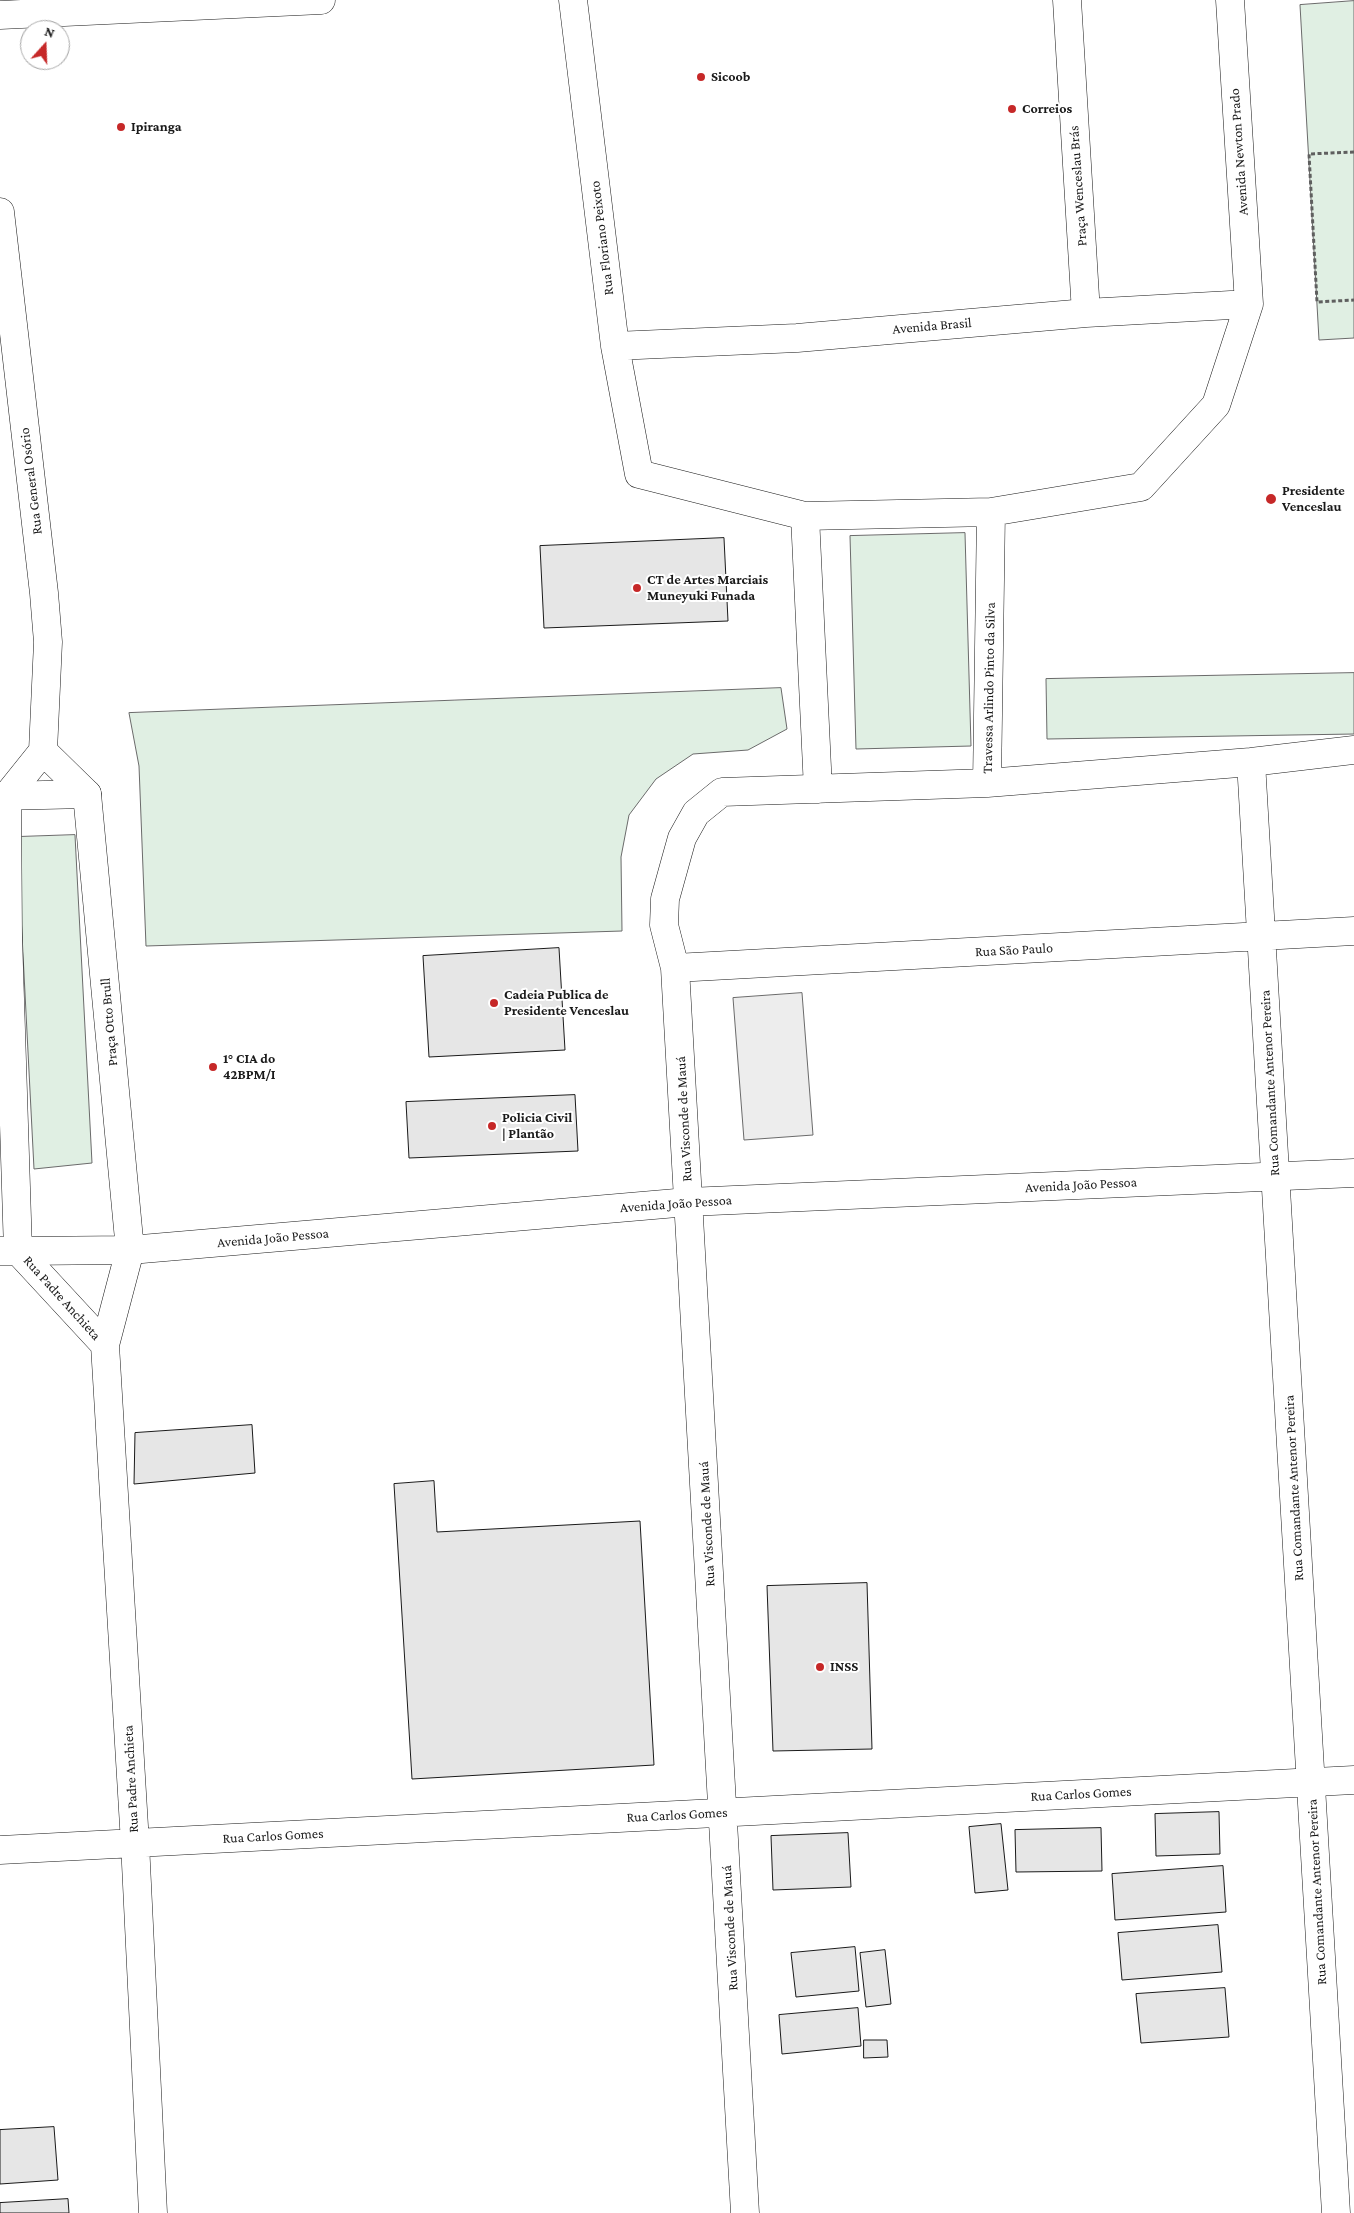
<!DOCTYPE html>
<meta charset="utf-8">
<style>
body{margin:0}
#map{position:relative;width:1354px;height:2213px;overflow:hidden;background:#fff;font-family:"Crimson Pro",serif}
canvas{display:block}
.north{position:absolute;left:20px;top:20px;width:50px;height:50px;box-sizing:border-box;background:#fff;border:1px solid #a3a3a3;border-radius:50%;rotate:20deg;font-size:14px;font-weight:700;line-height:20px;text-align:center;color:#1a1a1a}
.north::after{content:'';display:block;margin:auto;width:18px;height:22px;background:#c62828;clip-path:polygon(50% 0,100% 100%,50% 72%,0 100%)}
</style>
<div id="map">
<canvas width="1354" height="2213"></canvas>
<div class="north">N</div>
</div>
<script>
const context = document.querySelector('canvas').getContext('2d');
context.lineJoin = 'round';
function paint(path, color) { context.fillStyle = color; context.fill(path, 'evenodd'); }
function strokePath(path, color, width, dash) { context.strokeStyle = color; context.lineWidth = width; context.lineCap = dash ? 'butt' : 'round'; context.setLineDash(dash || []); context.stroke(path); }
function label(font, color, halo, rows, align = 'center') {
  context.font = font + ' "Crimson Pro",serif'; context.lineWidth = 4; context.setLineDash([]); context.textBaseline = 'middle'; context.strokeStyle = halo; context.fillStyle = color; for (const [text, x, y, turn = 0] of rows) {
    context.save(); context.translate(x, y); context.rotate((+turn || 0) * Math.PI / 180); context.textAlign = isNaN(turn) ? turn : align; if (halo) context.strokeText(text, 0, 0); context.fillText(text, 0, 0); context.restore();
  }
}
const green = new Path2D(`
 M1354,1V338L1319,340L1300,5Z
 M965,533L971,746L856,749L850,536Z
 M1354,673V734L1047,739L1046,679Z
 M781,688L787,729L748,750L693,754L656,779L629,815L621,857L622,931L146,946L139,766L129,713Z
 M75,835L92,1163L34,1169L17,837Z`);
paint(green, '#e0efe3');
strokePath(green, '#6a6a6a', 1);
const parking = new Path2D(`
 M802,993L813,1135L744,1140L733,998Z`);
paint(parking, '#ededed');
strokePath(parking, '#6a6a6a', 1);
const building = new Path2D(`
 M724,538L728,621L544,628L540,546Z
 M559,948L565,1050L429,1057L423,956Z
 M575,1095L578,1151L409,1158L406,1102Z
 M252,1425L255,1473L134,1484L135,1433Z
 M434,1481L437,1532L640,1521L654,1765L412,1779L394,1484Z
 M867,1583L872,1749L773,1751L767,1586Z
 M1219,1812L1220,1854L1156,1856L1155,1814Z
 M1001,1824L1008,1890L975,1893L969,1827Z
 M1101,1828L1102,1871L1016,1872L1015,1830Z
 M848,1833L851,1887L773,1890L771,1836Z
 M1223,1866L1226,1912L1115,1920L1112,1874Z
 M1218,1925L1222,1972L1122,1980L1118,1933Z
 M855,1947L859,1991L796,1997L791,1953Z
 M885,1950L891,2004L866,2007L860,1953Z
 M1225,1988L1229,2037L1141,2043L1136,1994Z
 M858,2008L861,2046L782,2054L779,2015Z
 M864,2040H887L888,2057L864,2058Z
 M54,2127L58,2180L0,2184V2130Z
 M68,2199L69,2213H0V2203Z`);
paint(building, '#e6e6e6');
strokePath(building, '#1a1a1a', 1);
const minor = new Path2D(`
 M573,0L615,346L639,474L805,516L991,512L1141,487L1216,405L1249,304L1230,0
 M1067,0L1086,313
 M615,346L797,338L1086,313L1249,304
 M805,516L818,789
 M1251,762L1336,2213
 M987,783L991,512
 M0,796L87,794
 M675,968L1354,931
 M130,1250L105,1345L135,1843L153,2213
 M0,1251H18L105,1345
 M0,1850L1354,1780
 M745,2213L675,968L664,925L665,899L675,863L682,838L696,813L722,792L987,783L1251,762L1354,750`);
const major = new Path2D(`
 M0,15L321,0
 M0,212L44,593L48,642L43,751L7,796L8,936L18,1251L130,1250L688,1202L1354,1173
 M43,751L87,794L130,1250`);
strokePath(minor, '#1a1a1a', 29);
strokePath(major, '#1a1a1a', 29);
strokePath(new Path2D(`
 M1354,152L1309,154L1317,302L1354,300`), '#5f5f5f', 3, [4, 2.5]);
strokePath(minor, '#fff', 28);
strokePath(major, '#fff', 28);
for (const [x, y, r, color] of [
 [701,77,5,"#c62828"],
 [1012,109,5,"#c62828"],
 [121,127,5,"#c62828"],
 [1271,499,6,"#c62828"],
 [637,588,5,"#c62828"],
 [494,1003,5,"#c62828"],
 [213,1067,5,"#c62828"],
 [492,1126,5,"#c62828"],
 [820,1667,5,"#c62828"]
]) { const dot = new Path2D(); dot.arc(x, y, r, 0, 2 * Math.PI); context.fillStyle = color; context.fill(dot); strokePath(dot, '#fff', 2); }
label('bold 14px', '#1a1a1a', '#fff', [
 ["Sicoob",711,77],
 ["Correios",1022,109],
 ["Ipiranga",131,127],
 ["Presidente",1282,491],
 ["Venceslau",1282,507],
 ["CT de Artes Marciais",647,580],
 ["Muneyuki Funada",647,596],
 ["Cadeia Publica de",504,995],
 ["Presidente Venceslau",504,1011],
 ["1° CIA do",223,1059],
 ["42BPM/I",223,1075],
 ["Policia Civil",502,1118],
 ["| Plantão",502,1134],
 ["INSS",830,1667]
], 'left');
label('14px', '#1a1a1a', '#fff', [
 ["Avenida Newton Prado",1239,152,-94],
 ["Praça Wenceslau Brás",1078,186,-94],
 ["Rua Floriano Peixoto",602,238,-97],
 ["Avenida Brasil",932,326,-5],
 ["Rua General Osório",31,481,-97],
 ["Travessa Arlindo Pinto da Silva",989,688,-89],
 ["Rua São Paulo",1014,950,-3],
 ["Praça Otto Brull",109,1022,-95],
 ["Rua Comandante Antenor Pereira",1270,1083,-93],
 ["Rua Visconde de Mauá",684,1119,-93],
 ["Avenida João Pessoa",1081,1185,-3],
 ["Avenida João Pessoa",676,1204,-4],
 ["Avenida João Pessoa",273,1238,-5],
 ["Rua Padre Anchieta",62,1298,48],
 ["Rua Comandante Antenor Pereira",1294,1488,-93],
 ["Rua Visconde de Mauá",707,1524,-93],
 ["Rua Padre Anchieta",131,1779,-93],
 ["Rua Carlos Gomes",1081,1794,-3],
 ["Rua Carlos Gomes",677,1815,-3],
 ["Rua Carlos Gomes",273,1836,-3],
 ["Rua Comandante Antenor Pereira",1317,1892,-93],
 ["Rua Visconde de Mauá",730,1928,-93]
]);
</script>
